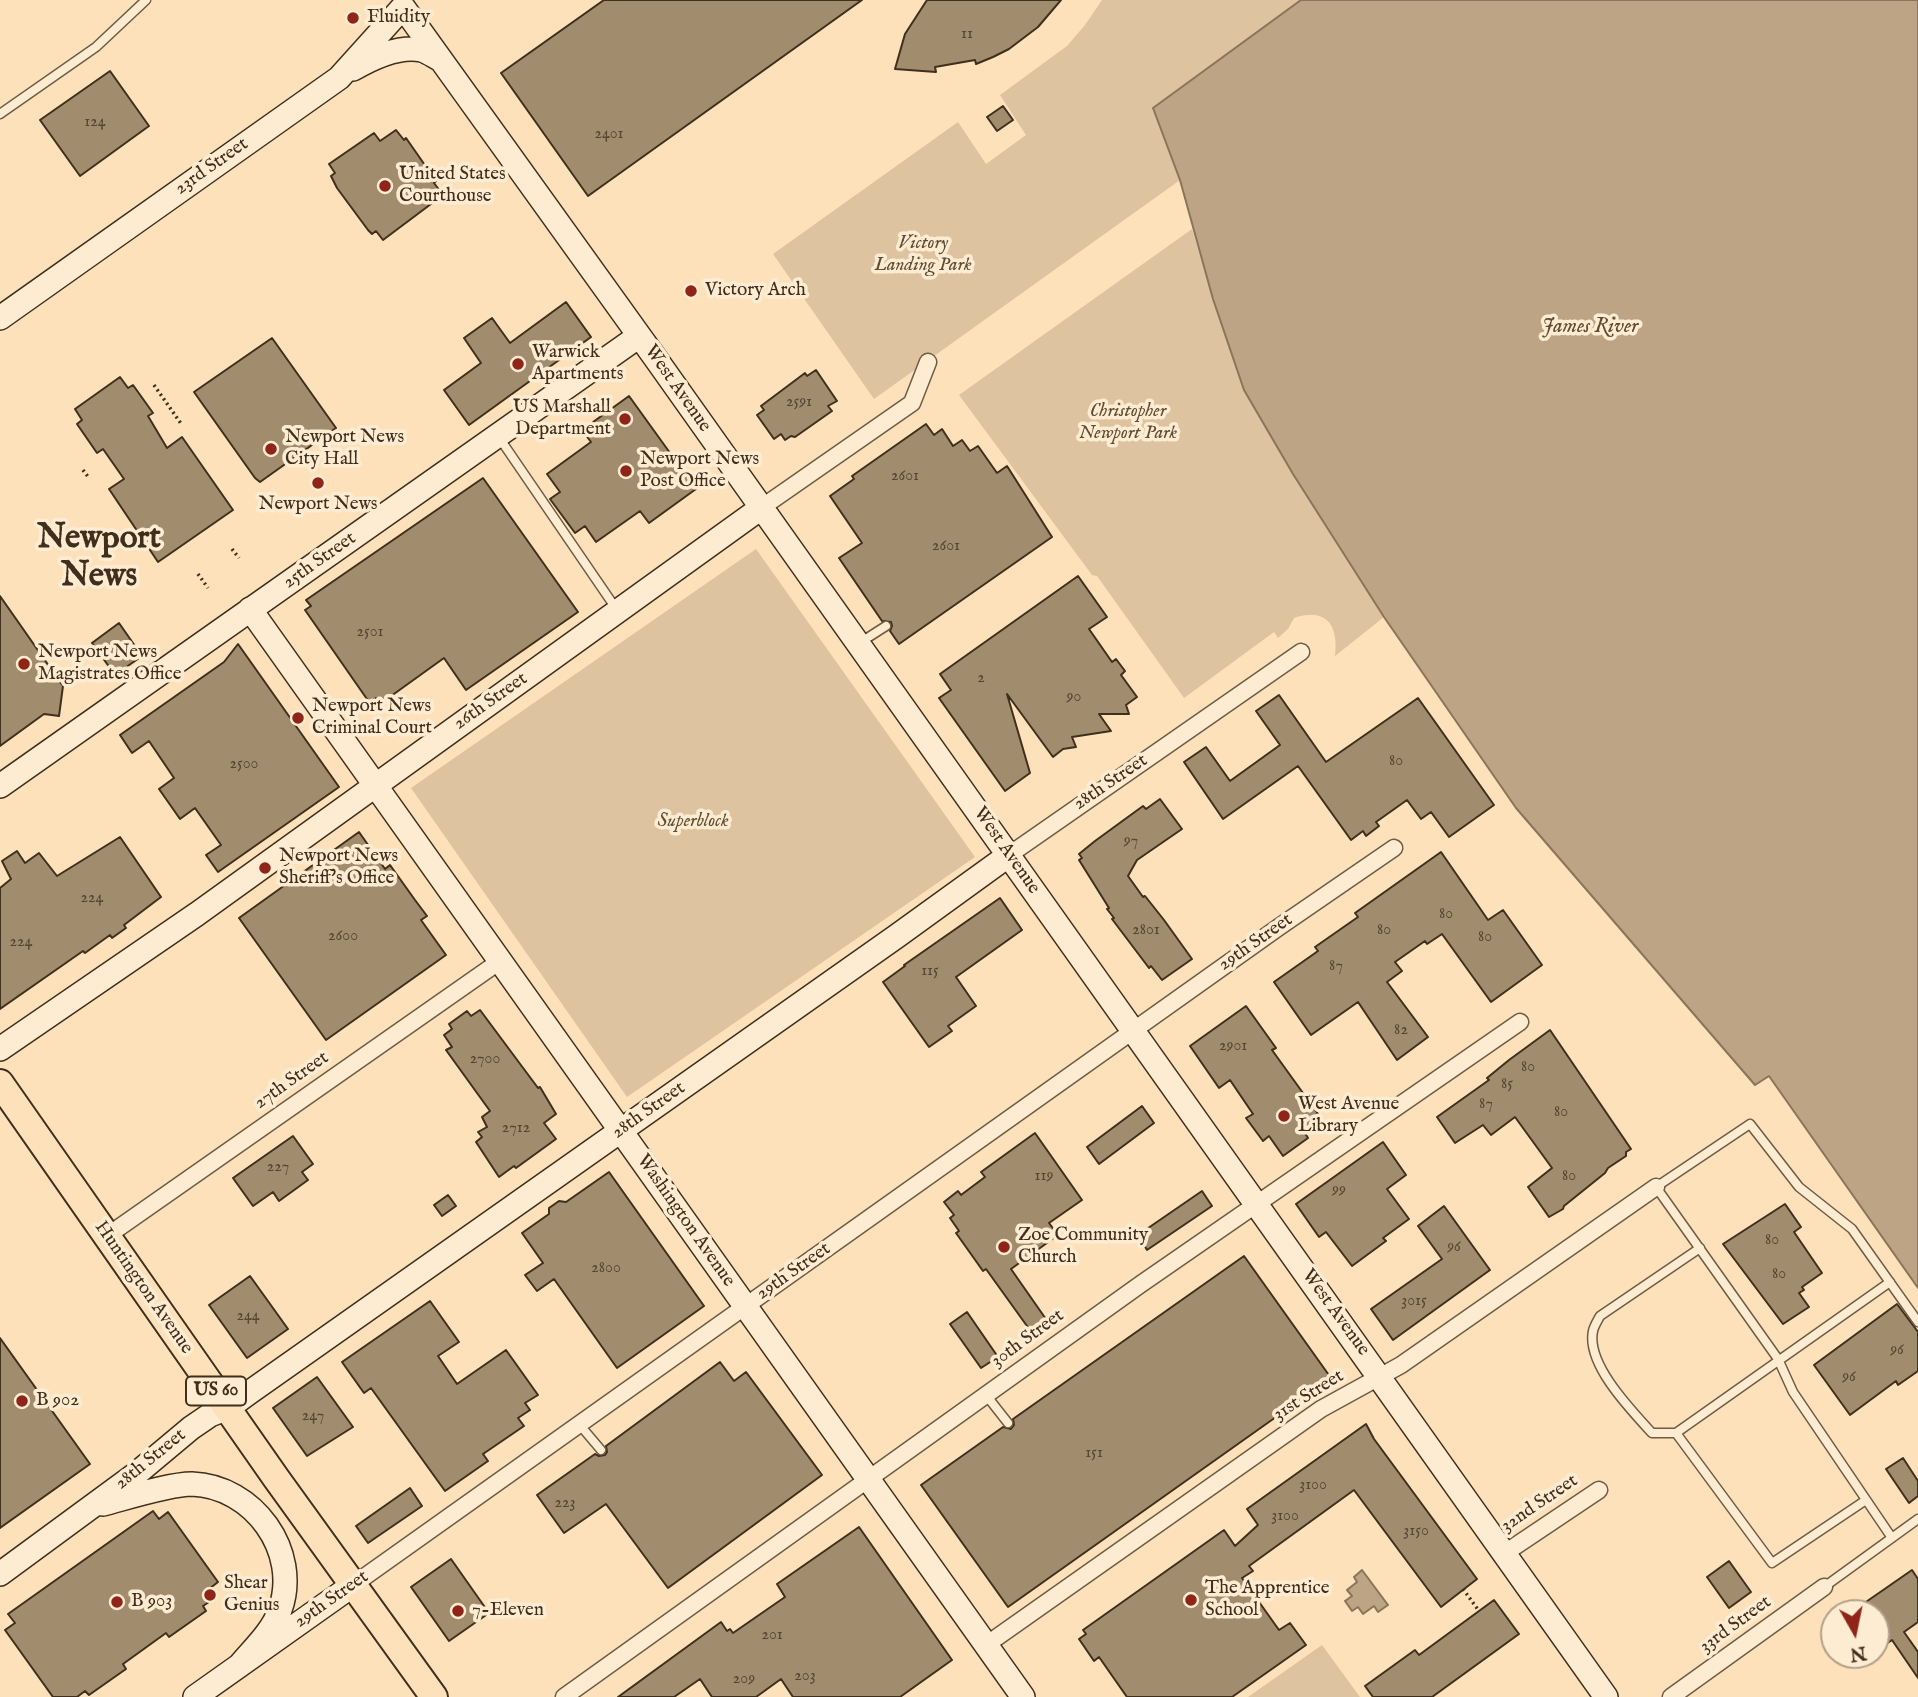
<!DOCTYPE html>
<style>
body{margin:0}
#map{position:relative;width:1918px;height:1697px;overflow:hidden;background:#fde1ba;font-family:"IM FELL English",serif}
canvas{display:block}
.north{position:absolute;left:1820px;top:1599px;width:70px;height:70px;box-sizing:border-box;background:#feecd2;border:2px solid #b2a089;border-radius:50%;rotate:171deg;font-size:19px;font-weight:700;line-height:28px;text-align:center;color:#3f2f1c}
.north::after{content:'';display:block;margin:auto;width:24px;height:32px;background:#8f2418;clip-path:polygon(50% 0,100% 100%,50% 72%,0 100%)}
</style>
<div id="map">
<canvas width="1918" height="1697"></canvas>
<div class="north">N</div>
</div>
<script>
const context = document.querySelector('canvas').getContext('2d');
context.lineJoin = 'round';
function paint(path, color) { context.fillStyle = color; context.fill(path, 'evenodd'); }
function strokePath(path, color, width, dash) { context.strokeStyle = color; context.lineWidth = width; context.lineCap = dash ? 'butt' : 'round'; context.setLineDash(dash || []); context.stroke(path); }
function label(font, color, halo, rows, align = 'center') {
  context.font = font + ' "IM FELL English",serif'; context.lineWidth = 7; context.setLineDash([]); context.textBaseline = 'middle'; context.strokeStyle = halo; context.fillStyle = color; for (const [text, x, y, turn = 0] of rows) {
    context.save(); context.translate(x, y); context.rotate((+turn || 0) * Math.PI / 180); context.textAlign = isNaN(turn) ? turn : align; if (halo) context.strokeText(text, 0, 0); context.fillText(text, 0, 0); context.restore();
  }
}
paint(new Path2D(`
 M1102,0H1301L1153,108L1180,180L874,399L773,254L958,122L986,164L1026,135L1000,95L1067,46L1085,25Z
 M1192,229L1213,299L1293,474L1384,617L1335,656C1339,625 1326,607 1294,618L1288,629L1278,638L1274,632L1184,698L1097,576L1092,575L959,395Z
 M756,549L975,857L627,1097L411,788Z
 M1322,1645L1360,1697H1248Z`), '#ddc39f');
const water = new Path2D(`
 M1301,0H1918V1288L1769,1076L1755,1085L1516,808L1384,617L1293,474L1244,390L1213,299L1180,180L1153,108Z
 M1362,1570L1388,1605L1378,1612L1374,1606L1363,1614L1358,1607L1352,1611L1345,1601L1352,1596L1347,1590L1357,1582L1354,1577Z`);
paint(water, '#bca484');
strokePath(water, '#8a755a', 2);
const building = new Path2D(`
 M604,0H862L588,196L501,73Z
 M927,0H1061L1038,27L1009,49L993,57L976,64L975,60L935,67L936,72L895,69L905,34Z
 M110,71L149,126L80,176L40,120Z
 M1003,106L1013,120L997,131L987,117Z
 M396,130L404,140L406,138L436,181L434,183L443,195L383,240L376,231L372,234L368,230L337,188L331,176L335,173L329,164L374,133L380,141Z
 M566,302L591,337L469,425L444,390L481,363L464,338L492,318L510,343Z
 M272,338L336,428L260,482L255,478L194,392Z
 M816,370L837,401L828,406L832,411L795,437L791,436L785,440L781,434L774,439L757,415L764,410L761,406L805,373L807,376Z
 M120,377L128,388L133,385L153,413L148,416L167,448L182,437L233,510L158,562L109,489L124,479L103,449L97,453L77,424L82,420L75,409Z
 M629,396L696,489L649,523L640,511L596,542L585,526L575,533L550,499L560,492L547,474L591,442L582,430Z
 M926,424L934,435L942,429L953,446L962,440L970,451L978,446L997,473L1007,466L1052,537L899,644L890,631L892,626L891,622L882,621L839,558L862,543L830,496L854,479L852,476Z
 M483,478L578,612L466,690L444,658L380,704L376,698L369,702L305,610L311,606L306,600Z
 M1078,576L1107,617L1089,629L1112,662L1116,659L1125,671L1121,675L1137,697L1126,705L1129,714H1099L1111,731L1072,737L1076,747L1063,749L1053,757L1007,694L1030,773L1005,791L939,698L951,690L940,674Z
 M0,596L63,686L59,716L44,714L0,746Z
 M119,623L142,656L115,675L92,643Z
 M238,644L339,787L218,872L206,855L221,845L195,808L180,819L159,789L174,778L149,741L132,753L120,735L224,662Z
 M1279,695L1326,762L1418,698L1494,805L1449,837L1431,812L1421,819L1407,800L1376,822L1379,826L1366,836L1363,831L1351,840L1298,766L1223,819L1184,762L1206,747L1230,781L1280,745L1256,711Z
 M1160,799L1182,829L1137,860L1128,876L1143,897L1145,896L1164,920L1192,959L1162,980L1151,966L1149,968L1112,919L1114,918L1107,909L1109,908L1079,860L1082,858L1079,854L1095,841L1143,806L1146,809Z
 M359,832L385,869L390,865L415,900L427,916L421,920L446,955L326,1040L239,918Z
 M120,837L161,897L124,925L126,928L112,938L110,935L85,953L83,951L0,1009V888L11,879L2,861L17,851L25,863L39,853L57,876Z
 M1441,852L1488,920L1503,910L1542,965L1491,1002L1442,934L1427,944L1425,941L1395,962L1402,971L1387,982L1428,1037L1397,1060L1358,1002L1311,1035L1274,982L1318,951L1315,947L1358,917L1355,913Z
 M1000,898L1022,930L956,977L976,1006L948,1026L952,1031L929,1047L883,982L905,966L904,965Z
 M1246,1006L1276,1048L1272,1050L1321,1118L1303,1130L1308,1138L1283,1156L1269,1136L1263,1141L1246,1118L1253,1114L1230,1080L1219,1088L1190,1046Z
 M480,1010L538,1088L540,1087L556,1114L544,1123L556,1139L516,1168L514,1166L499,1177L476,1142L482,1137L478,1132L487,1127L482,1117L490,1111L446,1050L452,1047L444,1035L452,1029L449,1024L467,1011L471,1016Z
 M1550,1030L1631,1149L1626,1152V1156L1608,1168L1605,1173L1564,1206L1563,1209L1549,1217L1528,1187L1552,1168L1515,1117L1491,1135L1483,1125L1455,1143L1437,1117L1489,1080L1487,1078L1509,1060Z
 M1142,1106L1154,1123L1099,1164L1087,1147Z
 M1035,1133L1082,1200L1049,1223L1058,1235L1011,1269L1048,1322L1032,1333L986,1269L983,1271L956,1233L959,1231L950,1218L954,1215L944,1202L958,1191L961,1195L985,1177L981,1172Z
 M293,1136L313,1164L302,1172L308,1180L279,1201L273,1192L253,1206L233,1178Z
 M1383,1142L1406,1175L1387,1189L1409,1219L1383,1238L1386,1241L1352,1266L1326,1232L1319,1237L1296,1204Z
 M609,1172L704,1306L617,1368L554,1279L537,1291L525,1275L543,1263L522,1233L549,1214V1208L559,1201L566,1202Z
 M1202,1191L1212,1206L1147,1250L1138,1235Z
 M448,1195L456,1206L442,1216L434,1205Z
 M1785,1204L1801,1227L1794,1232L1822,1273L1802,1287L1804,1290L1799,1293L1809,1307L1783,1324L1723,1244Z
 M1444,1206L1490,1270L1393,1340L1371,1309L1442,1259L1418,1226Z
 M1244,1256L1331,1378L1008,1607L921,1485L1003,1427L1011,1429L1014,1425L1013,1419Z
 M250,1276L288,1329L247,1358L209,1305Z
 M430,1301L459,1342L438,1356L457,1384L506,1350L538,1395L525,1403L530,1410L518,1418L524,1426L483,1454L488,1461L445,1491L371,1388L364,1393L342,1362Z
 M1897,1304L1918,1332V1371L1898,1385L1896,1381L1850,1415L1814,1365Z
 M967,1312L998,1357L981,1368L950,1324Z
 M0,1338L90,1464L0,1528Z
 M720,1362L734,1381L746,1372L822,1475L668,1588L606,1504L564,1533L537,1495L595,1454L599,1456L605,1455L607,1452L606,1446Z
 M317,1377L353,1427L307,1456L273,1408Z
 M1366,1424L1374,1439L1477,1579L1441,1607L1354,1490L1249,1566L1253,1571L1242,1578L1279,1630L1290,1623L1306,1645L1232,1697H1127L1099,1657L1094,1661L1079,1639L1086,1634L1083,1630L1224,1530L1235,1546L1258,1525L1247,1509Z
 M1903,1458L1918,1481V1496L1909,1503L1886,1469Z
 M410,1488L422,1506L368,1543L356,1526Z
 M153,1511L159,1519L168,1512L218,1582L209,1589L215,1598L203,1606L206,1611L169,1637L166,1633L123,1664L126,1669L89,1695L85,1691L77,1697H53L5,1630L15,1623L8,1614Z
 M859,1527L952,1660L900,1697H793L781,1679L756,1697H712L700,1679L674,1697H618L721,1622L727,1631L730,1629L733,1633L785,1597L777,1584Z
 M451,1559L489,1613L449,1641L411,1587Z
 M1729,1561L1751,1592L1729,1608L1707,1577Z
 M1912,1570L1918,1579V1622L1904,1632L1918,1652V1678L1892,1640L1882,1647L1876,1639V1613H1850Z
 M1494,1600L1519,1634L1432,1697H1373L1365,1686L1415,1650L1419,1655Z`);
paint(building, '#a28c6e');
strokePath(building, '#3f2f1c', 2);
const lane = new Path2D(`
 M0,114L96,47L146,0
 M498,436L617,610
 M861,642L886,626
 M986,1395L1008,1423
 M579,1424L601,1450
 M1676,1433H1652C1631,1410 1586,1364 1593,1331C1594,1326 1598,1320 1600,1316L1700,1248
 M1866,1500L1772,1563L1676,1433L1890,1282
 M1892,1538L1793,1392L1778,1359L1656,1187L1750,1124L1799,1187L1852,1229L1918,1322
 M1824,1587L1918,1519`);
const street = new Path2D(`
 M761,508L912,403L928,362
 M1009,855L1301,652
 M107,1236L500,961
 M1505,1553L1599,1490
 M353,1585L1279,927L1394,848
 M986,1645L1321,1409L1401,1365L1656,1187
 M564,1697L1141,1284L1520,1022
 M1671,1697L1824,1587`);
const secondary = new Path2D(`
 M353,69C372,58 399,45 422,50C428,52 435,57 441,60
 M0,318L339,78L403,7L656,359L1606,1697
 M250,609L1023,1697
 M0,786L639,336
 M0,1049L197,914L761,508
 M103,1504C126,1498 170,1484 192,1484C253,1486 301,1551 280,1610C272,1632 254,1648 239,1666
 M0,1574L136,1474L191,1428L210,1415L228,1408L250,1392L897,936L1009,855
 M195,1697L353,1585`);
const primary = new Path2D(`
 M0,1083L276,1478L434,1697`);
strokePath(lane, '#6e5c44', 11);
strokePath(street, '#6e5c44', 19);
strokePath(secondary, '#3f2f1c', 26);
strokePath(primary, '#3f2f1c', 30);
strokePath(new Path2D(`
 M154,385L182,425
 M83,470L89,478
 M232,549L239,558
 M198,574L208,588
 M1463,1589L1479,1611`), '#3f2f1c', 3.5, [2, 3.5]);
strokePath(lane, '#feecd2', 8);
strokePath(street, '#feecd2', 16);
strokePath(secondary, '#feecd2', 23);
strokePath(primary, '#fde1ba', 26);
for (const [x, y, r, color] of [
 [353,18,7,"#8f2418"],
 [385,186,7,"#8f2418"],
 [691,291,7,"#8f2418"],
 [518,364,7,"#8f2418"],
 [625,419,7,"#8f2418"],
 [271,449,7,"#8f2418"],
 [626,471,7,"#8f2418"],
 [318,483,7,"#8f2418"],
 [24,664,7,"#8f2418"],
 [298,718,7,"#8f2418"],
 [265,868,7,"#8f2418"],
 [1284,1116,7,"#8f2418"],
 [1004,1247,7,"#8f2418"],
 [22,1401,7,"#8f2418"],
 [210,1595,7,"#8f2418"],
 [1191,1600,7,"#8f2418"],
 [117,1602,7,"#8f2418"],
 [458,1611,7,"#8f2418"]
]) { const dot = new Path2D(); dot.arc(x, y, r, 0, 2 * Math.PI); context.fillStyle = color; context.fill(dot); strokePath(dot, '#feecd2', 2.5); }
label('16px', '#584630', null, [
 ["11",967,35],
 ["124",95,123],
 ["2401",609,135],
 ["2591",799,403],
 ["2601",905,477],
 ["2601",946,547],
 ["2501",370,633],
 ["2",981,679],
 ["90",1074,698],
 ["80",1396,762],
 ["2500",244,765],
 ["97",1131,842],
 ["224",92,899],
 ["80",1446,915],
 ["2801",1146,931],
 ["80",1384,931],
 ["2600",343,937],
 ["80",1485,938],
 ["224",21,943],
 ["87",1336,967],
 ["115",930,972],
 ["82",1401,1031],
 ["2901",1233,1047],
 ["2700",485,1060],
 ["80",1528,1068],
 ["85",1507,1085],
 ["87",1486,1105],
 ["80",1561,1113],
 ["2712",516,1129],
 ["227",278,1168],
 ["119",1044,1177],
 ["80",1569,1177],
 ["99",1339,1191],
 ["80",1772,1241],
 ["96",1454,1248],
 ["2800",606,1269],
 ["80",1779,1275],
 ["3015",1414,1302],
 ["244",248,1317],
 ["96",1897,1351],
 ["96",1849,1378],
 ["247",313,1417],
 ["151",1094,1454],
 ["3100",1313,1486],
 ["223",565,1504],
 ["3100",1285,1517],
 ["3150",1416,1532],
 ["201",772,1636],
 ["203",805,1677],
 ["209",744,1680]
]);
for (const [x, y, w] of [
 [216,1391,60]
]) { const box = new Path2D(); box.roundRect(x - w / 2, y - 14.5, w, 29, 5); context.fillStyle = '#feecd2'; context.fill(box); strokePath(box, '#3f2f1c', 2); }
label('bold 18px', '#3f2f1c', null, [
 ["US 60",216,1391]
]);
label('19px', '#3f2f1c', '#feecd2', [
 ["Fluidity",367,18],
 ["United States",399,175],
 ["Courthouse",399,197],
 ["Victory Arch",705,291],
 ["Warwick",532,353],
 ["Apartments",532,375],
 ["US Marshall",611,408,"right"],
 ["Department",611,430,"right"],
 ["Newport News",285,438],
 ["City Hall",285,460],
 ["Newport News",640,460],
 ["Post Office",640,482],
 ["Newport News",318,505,"center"],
 ["Newport News",38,653],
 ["Magistrates Office",38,675],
 ["Newport News",312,707],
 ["Criminal Court",312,729],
 ["Newport News",279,857],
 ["Sheriff's Office",279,879],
 ["West Avenue",1298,1105],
 ["Library",1298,1127],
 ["Zoe Community",1018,1236],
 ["Church",1018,1258],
 ["B 902",36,1401],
 ["Shear",224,1584],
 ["Genius",224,1606],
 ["The Apprentice",1205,1589],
 ["School",1205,1611],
 ["B 903",131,1602],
 ["7-Eleven",472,1611]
], 'left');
label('19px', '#3f2f1c', '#feecd2', [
 ["23rd Street",212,167,-35],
 ["West Avenue",677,389,55],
 ["25th Street",320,561,-35],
 ["26th Street",491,702,-35],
 ["28th Street",1111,783,-34],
 ["West Avenue",1006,851,55],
 ["29th Street",1256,943,-35],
 ["27th Street",292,1081,-35],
 ["28th Street",649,1111,-35],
 ["Washington Avenue",685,1221,55],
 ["29th Street",794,1272,-35],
 ["Huntington Avenue",143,1288,55],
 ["West Avenue",1335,1313,54],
 ["30th Street",1028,1339,-36],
 ["31st Street",1309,1396,-32],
 ["28th Street",151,1460,-39],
 ["32nd Street",1540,1504,-34],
 ["29th Street",332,1600,-35],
 ["33rd Street",1736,1625,-36]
]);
label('italic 19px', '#5f4d36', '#feecd2', [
 ["Victory",923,244],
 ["Landing Park",923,266],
 ["Christopher",1128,412],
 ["Newport Park",1128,434],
 ["Superblock",693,822]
]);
label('italic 21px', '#5e4c36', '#feecd2', [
 ["James River",1590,328]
]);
label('bold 33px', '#3f2f1c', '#feecd2', [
 ["Newport",99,540],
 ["News",99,578]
]);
</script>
